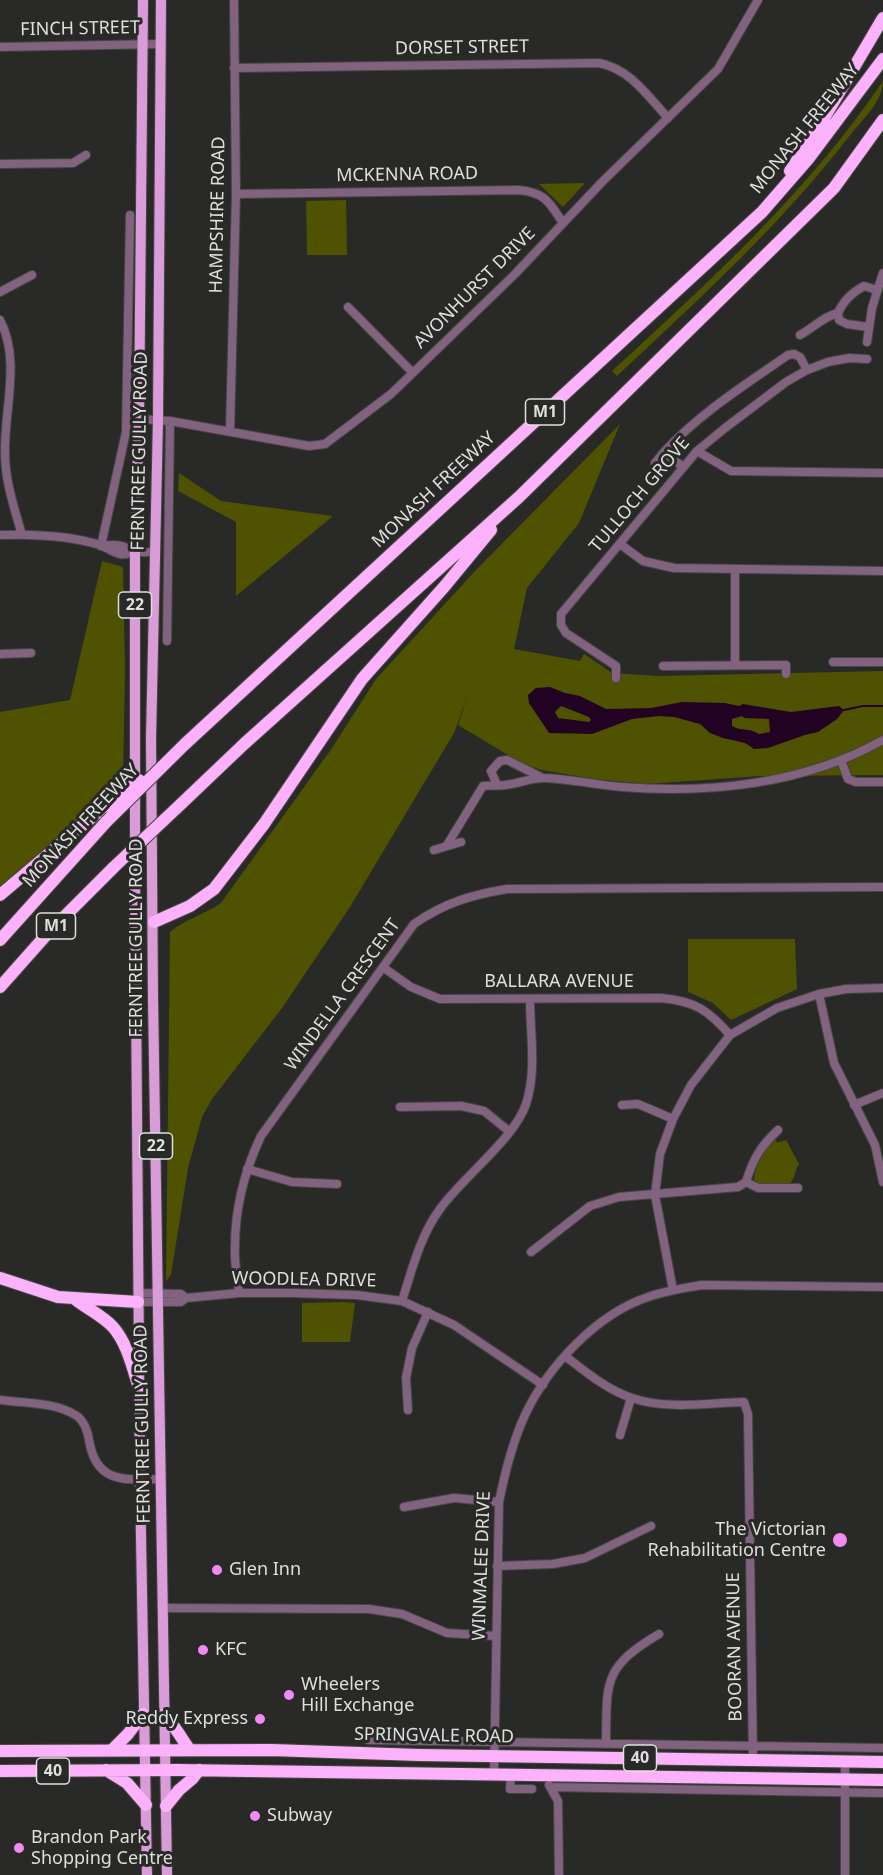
<!DOCTYPE html>
<style>
body{margin:0}
canvas{display:block;background:#292927}
</style>
<canvas width="883" height="1875"></canvas>
<script>
const context = document.querySelector('canvas').getContext('2d');
context.lineJoin = 'round';
function paint(path, color) { context.fillStyle = color; context.fill(path, 'evenodd'); }
function strokePath(path, color, width, dash) { context.strokeStyle = color; context.lineWidth = width; context.lineCap = dash ? 'butt' : 'round'; context.setLineDash(dash || []); context.stroke(path); }
function label(font, color, halo, rows, align = 'center') {
  context.font = font + ' "Noto Sans",sans-serif'; context.lineWidth = 6; context.setLineDash([]); context.textBaseline = 'middle'; context.strokeStyle = halo; context.fillStyle = color; for (const [text, x, y, turn = 0] of rows) {
    context.save(); context.translate(x, y); context.rotate((+turn || 0) * Math.PI / 180); context.textAlign = isNaN(turn) ? turn : align; if (halo) context.strokeText(text, 0, 0); context.fillText(text, 0, 0); context.restore();
  }
}
paint(new Path2D(`
 M883,81C883,101 863,119 851,134C781,225 700,298 617,376L612,371C710,281 808,192 883,81Z
 M585,183L563,207L539,184Z
 M346,200L347,255H307L306,201Z
 M620,424L579,523L527,588L514,649L580,661L584,654L612,673L659,676L883,671V775L760,776L646,784L595,779L542,770L523,764L458,725L468,694L454,733L350,907L282,1008L212,1099L202,1117L188,1168L171,1275L166,1281L170,932C184,920 205,914 221,903L332,748L376,679L476,570Z
 M179,473L221,501L333,516L236,596V522L178,491Z
 M102,561L123,567L125,670L123,781L0,887V712L70,700Z
 M688,939H795L797,989L731,1020L713,1003L688,992Z
 M776,1140L777,1143L786,1140L799,1164C795,1169 795,1179 790,1183C785,1186 760,1185 754,1182C754,1166 763,1154 772,1141Z
 M343,1302L355,1303L350,1342H302V1303Z`), '#4e5201');
paint(new Path2D(`
 M550,687L565,693L580,696L606,709L651,708L682,702L725,703L739,706L743,704L791,712L839,706L844,710L837,719L818,732L805,735L768,748L754,749L745,743L723,738L710,733L700,724L674,717L659,716L632,719L592,734L549,733L529,703L528,695L536,688ZM561,706L589,717L591,720L589,722L558,718L555,712ZM742,716L744,718L769,719L770,732L759,734C749,727 742,732 732,726V719Z`), '#230324');
strokePath(new Path2D(`
 M844,710L863,706H883`), '#230324', 2);
const minor = new Path2D(`
 M0,47L161,44
 M234,68L599,63C630,69 647,95 668,118
 M0,164L73,163L86,155
 M236,194L519,190C546,193 549,202 563,223
 M0,292L32,275
 M348,307L413,373
 M838,313L839,320L847,324L868,327
 M0,320C21,360 4,410 5,453C5,481 14,507 22,535
 M800,335C813,328 824,316 838,313C843,301 853,292 864,286L877,290
 M867,342L872,308L883,273
 M139,419L170,421L309,446L325,444L391,394L515,274L603,181L718,69L758,0
 M230,431L236,194L234,0
 M697,451L731,471L883,473
 M655,463L664,452
 M683,467L664,452C700,413 745,385 788,355L794,354L800,357L807,370
 M0,535C33,534 68,535 100,545C115,551 119,559 135,551
 M620,544L643,561L674,568L883,571
 M101,546L126,432L130,215
 M101,546C119,544 119,545 135,551C140,553 148,552 155,552
 M167,641L170,421
 M0,654L31,653
 M833,662H883
 M735,665V569
 M663,666L786,665V674
 M616,678V666L566,633L561,625V614L697,451L725,428L786,382L807,370L828,362L849,358L867,359
 M841,760L848,779L856,782H883
 M497,785L491,771L500,761L507,760L541,777
 M447,845L483,786C490,785 498,786 505,785C519,784 532,777 545,778C571,779 597,785 622,787C710,794 805,784 883,740
 M434,850L461,842
 M384,968L411,987L440,999L661,998C695,1001 708,1010 730,1035
 M819,994L834,1063L875,1145L883,1182
 M622,1105L638,1104L673,1119
 M854,1105L883,1093
 M400,1107L461,1106L484,1111L510,1132
 M247,1169L292,1182L337,1184
 M746,1182C753,1159 760,1147 778,1130
 M531,1252L590,1206L619,1197L738,1187L746,1182L758,1188H798
 M673,1290L655,1195L660,1154L673,1119L691,1085L730,1035L777,1008L819,994L846,989L883,988
 M139,1293L181,1294L186,1298
 M239,1293C237,1277 234,1262 235,1246C235,1209 245,1170 261,1136L414,924C444,903 471,895 507,889L883,887
 M402,1301C412,1270 420,1236 440,1209C462,1178 515,1138 526,1104C537,1071 530,1033 530,999
 M138,1302H181L186,1298L239,1293H293L357,1295L402,1301L454,1325L543,1385
 M565,1356C586,1372 607,1390 632,1398C667,1410 708,1403 744,1402L748,1414L753,1760
 M0,1400C24,1403 56,1402 77,1416C84,1421 88,1432 89,1440C96,1484 125,1480 160,1479
 M408,1410L406,1378L412,1348L428,1312
 M620,1435L631,1398
 M404,1507L454,1498L499,1502
 M497,1566L553,1564L585,1558L651,1526
 M162,1608L369,1609L402,1614L447,1633L496,1636
 M368,1740L883,1748
 M606,1744C607,1682 602,1668 659,1634
 M845,1761V1875
 M494,1774L499,1502C505,1472 512,1443 525,1415C548,1366 597,1314 648,1297C665,1291 683,1288 702,1285L883,1287
 M511,1774L510,1789H532
 M549,1785L558,1801L559,1875
 M550,1787L883,1793`);
const major = new Path2D(`
 M143,0L139,419L135,551V871L140,1480L147,1875
 M161,0L158,419L151,739L153,998L167,1875`);
const highway = new Path2D(`
 M790,171L817,130L883,18
 M185,744L762,212L809,158L883,59
 M181,804L244,744L519,497L834,188L883,120
 M0,895L104,807
 M154,922L190,906L214,889L264,824L362,679L444,587L491,530
 M0,940L106,822
 M0,987L48,933L114,867
 M0,1278L58,1297L138,1302
 M75,1299C86,1308 103,1316 113,1327C128,1344 133,1370 140,1391
 M164,1715C173,1723 182,1739 189,1749
 M112,1750L128,1734L143,1714
 M0,1751L271,1750L419,1755L883,1762
 M106,1770L127,1783L146,1805
 M0,1771L178,1770L883,1780
 M166,1806L179,1790L192,1779L199,1770`);
strokePath(minor, '#464644', 10);
strokePath(major, '#464644', 12);
strokePath(highway, '#464644', 14);
strokePath(minor, '#816380', 8);
strokePath(major, '#d99cd8', 10);
strokePath(highway, '#fcb2fb', 12);
const highwayBridge = new Path2D(`
 M104,807L139,780
 M106,822L185,744
 M114,867L181,804`);
strokePath(highwayBridge, '#464644', 14, []);
strokePath(highwayBridge, '#fcb2fb', 12);
for (const [x, y, r, color] of [
 [840,1540,8,"#f28af3"],
 [217,1570,6,"#f28af3"],
 [203,1650,6,"#f28af3"],
 [289,1695,6,"#f28af3"],
 [260,1719,6,"#f28af3"],
 [255,1816,6,"#f28af3"],
 [19,1848,6,"#f28af3"]
]) { const dot = new Path2D(); dot.arc(x, y, r, 0, 2 * Math.PI); context.fillStyle = color; context.fill(dot); strokePath(dot, '#292927', 2); }
for (const [x, y, w] of [
 [545,412,39],
 [135,605,33],
 [56,926,39],
 [156,1146,33],
 [640,1758,33],
 [53,1771,33]
]) { const box = new Path2D(); box.roundRect(x - w / 2, y - 13, w, 26, 4.5); context.fillStyle = '#292927'; context.fill(box); strokePath(box, '#dfdfdd', 1.5); }
label('bold 16px', '#dfdfdd', null, [
 ["M1",545,412],
 ["22",135,605],
 ["M1",56,926],
 ["22",156,1146],
 ["40",640,1758],
 ["40",53,1771]
]);
label('18px', '#dfdfdd', '#292927', [
 ["FINCH STREET",80,29,-1],
 ["DORSET STREET",462,48,-1],
 ["MONASH FREEWAY",805,129,-51],
 ["MCKENNA ROAD",407,175,-1],
 ["HAMPSHIRE ROAD",218,215,-89],
 ["AVONHURST DRIVE",475,288,-45],
 ["FERNTREE GULLY ROAD",140,451,-89],
 ["MONASH FREEWAY",434,490,-43],
 ["TULLOCH GROVE",640,495,-50],
 ["MONASH FREEWAY",81,826,-47],
 ["FERNTREE GULLY ROAD",137,938,-90],
 ["BALLARA AVENUE",559,982],
 ["WINDELLA CRESCENT",343,995,-54],
 ["WOODLEA DRIVE",304,1280,1],
 ["FERNTREE GULLY ROAD",143,1424,-91],
 ["WINMALEE DRIVE",482,1566,-88],
 ["BOORAN AVENUE",735,1647,-91],
 ["SPRINGVALE ROAD",434,1736,1]
]);
label('18px', '#dfdfdd', '#292927', [
 ["The Victorian",826,1530,"right"],
 ["Rehabilitation Centre",826,1551,"right"],
 ["Glen Inn",229,1570],
 ["KFC",215,1650],
 ["Wheelers",301,1685],
 ["Hill Exchange",301,1706],
 ["Reddy Express",248,1719,"right"],
 ["Subway",267,1816],
 ["Brandon Park",31,1838],
 ["Shopping Centre",31,1859]
], 'left');
</script>
